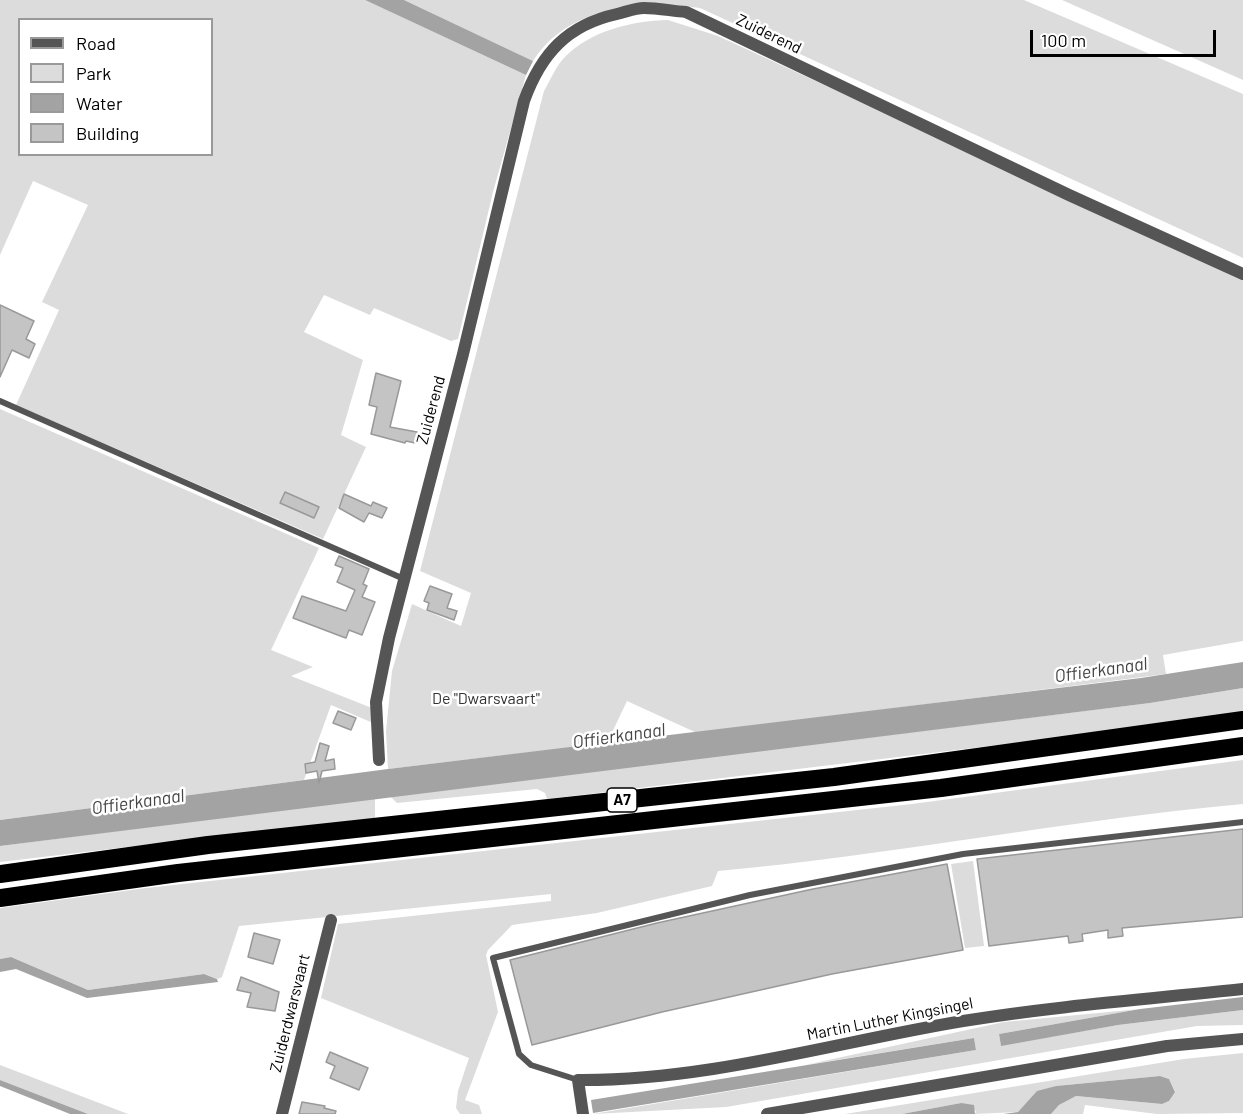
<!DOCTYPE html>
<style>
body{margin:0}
#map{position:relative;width:1243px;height:1114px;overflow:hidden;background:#fff;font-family:Barlow,sans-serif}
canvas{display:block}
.legend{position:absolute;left:18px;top:18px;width:195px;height:138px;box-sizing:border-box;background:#fff;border:2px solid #999;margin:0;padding:8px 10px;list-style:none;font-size:18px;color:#000}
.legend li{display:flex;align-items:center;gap:12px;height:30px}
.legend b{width:30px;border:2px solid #999}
.scale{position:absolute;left:1030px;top:30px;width:186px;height:27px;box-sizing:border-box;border:3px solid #000;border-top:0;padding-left:8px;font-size:18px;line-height:21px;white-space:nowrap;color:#000;-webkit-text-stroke:4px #fff;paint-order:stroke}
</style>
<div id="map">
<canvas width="1243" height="1114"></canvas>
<ul class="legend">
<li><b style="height:8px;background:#555"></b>Road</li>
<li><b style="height:16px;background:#dcdcdc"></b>Park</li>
<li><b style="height:16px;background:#a3a3a3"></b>Water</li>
<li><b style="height:16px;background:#c4c4c4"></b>Building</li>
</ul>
<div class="scale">100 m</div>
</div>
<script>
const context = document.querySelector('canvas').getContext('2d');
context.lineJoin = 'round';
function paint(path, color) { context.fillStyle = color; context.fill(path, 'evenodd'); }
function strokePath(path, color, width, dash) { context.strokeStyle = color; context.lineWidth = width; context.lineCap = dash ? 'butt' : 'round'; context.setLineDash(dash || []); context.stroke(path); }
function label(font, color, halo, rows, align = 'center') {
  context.font = font + ' Barlow,sans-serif'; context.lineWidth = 5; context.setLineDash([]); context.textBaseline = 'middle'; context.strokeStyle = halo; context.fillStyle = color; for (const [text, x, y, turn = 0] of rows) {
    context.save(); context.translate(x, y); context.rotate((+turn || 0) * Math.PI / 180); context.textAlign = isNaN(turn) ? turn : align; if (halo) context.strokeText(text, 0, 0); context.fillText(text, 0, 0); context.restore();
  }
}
paint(new Path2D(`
 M0,0H365L526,75L493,192L458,339L451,341L374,308L370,315L324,295L304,332L363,360L341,435L366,447L323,539L16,405L59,310L42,302L88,205L33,181L0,255ZM20,20H212V154H20Z
 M404,0H1024L1243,94V258L700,8C641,0 568,6 533,61Z
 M1062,0H1243V80Z
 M668,20L718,36L1243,278V641L1163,655L1166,674L697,733L627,701L607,743L388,769L386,731L392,671L412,604L461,626L471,593L420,571L544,91C550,81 555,68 563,59C589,31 631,21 668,20Z
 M0,409L319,548L271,650L313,667L291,676L372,708L373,723L331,705L304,780L0,820Z
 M1243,688V712L1040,740L547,799L545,793L537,789L397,803L390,796L1150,703Z
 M1243,760V804C1067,820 894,855 718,871L712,886L597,913L512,925L488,950L486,955L498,1012L465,1100L479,1105L482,1114H460L456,1108L458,1091L469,1058L321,998L338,924L551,901V894L239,926L222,977L218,979L204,974L88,990L11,957L0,959V908L146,888L912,804Z
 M375,798V818L0,862V846Z
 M973,861L984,946L965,948L951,864Z
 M1140,1009L999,1034L1001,1045L1118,1025L1243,1010V1025L1197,1026L726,1107L593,1114L976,1050L974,1038L805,1065L1004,1022Z
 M1243,1053V1113L1157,1114L1085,1105L1083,1114H1051L1059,1105L1076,1096L1162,1104L1169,1101L1175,1091L1169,1079L1160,1076L1056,1086L1037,1092L1018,1112L975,1114L976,1111L961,1103L902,1114H845L1184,1059Z
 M0,1065L128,1114H88L0,1080Z`), '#dcdcdc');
paint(new Path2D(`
 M365,0H404L533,61L526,75Z
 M1243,662V688L1150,703L0,846V820L388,769L1141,678Z
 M11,957L88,990L204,974L217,979L218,982L87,998L16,969L0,972V959Z
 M1243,997V1010L1118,1025L1001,1046L999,1034L1140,1009Z
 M974,1038L976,1050L593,1113L591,1100Z
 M1160,1076L1169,1079L1175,1092L1169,1101L1162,1104L1076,1096L1059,1105L1051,1114H1003L1018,1112L1037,1091L1056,1086Z
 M0,1080L88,1114H70L0,1086Z
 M961,1103L974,1105L975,1114H902Z`), '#a3a3a3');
const building = new Path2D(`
 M0,305L34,321L26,339L35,344L29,358L12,350L0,377Z
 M376,373L401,381L390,427L417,432L415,443L406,441L405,443L371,434L377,407L369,405Z
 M285,492L319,507L314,518L280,503Z
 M344,494L371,506L373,502L387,508L382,518L369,513L364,522L339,508Z
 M339,556L369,569L363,584L367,586L362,597L375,602L362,635L349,630L346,638L343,637L293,618L302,596L346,611L355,590L337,582L343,568L335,565Z
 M430,586L452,594L447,608L457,611L454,620L427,610L429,603L424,601Z
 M338,711L356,718L351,730L333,723Z
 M320,743L329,746L325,761L334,759L335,769L322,771L319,783L317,771L306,773L305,764L315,762Z
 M1243,829V917L1122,928L1123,936L1108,938V930L1082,934L1083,941L1069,943L1068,936L989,946L977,859Z
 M947,864L963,950L832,974L662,1012L532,1045L510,960L657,923L813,889Z
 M254,933L280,940L273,964L248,957Z
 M241,977L279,992L275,1011L247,1007L251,993L237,990Z
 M330,1052L368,1068L359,1090L330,1078L335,1066L326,1062Z
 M302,1102L325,1106L324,1108L336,1111L335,1114H299Z`);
paint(building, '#c4c4c4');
strokePath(building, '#999', 1.5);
strokePath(new Path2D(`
 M0,401L404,579
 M578,1080L531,1065L519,1054L493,958L750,895L963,854L1243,822`), '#555', 6);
strokePath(new Path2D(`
 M379,760L376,702L389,638L463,354L524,101C541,54 567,25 617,14C626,12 635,8 644,8C658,8 672,11 686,12L1069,195L1243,274
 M282,1114L331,920
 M583,1114L578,1080C708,1081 836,1042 963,1021C1056,1006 1149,999 1243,989`), '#555', 12);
strokePath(new Path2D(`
 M767,1114L1167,1046L1243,1039`), '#555', 12);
strokePath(new Path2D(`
 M0,874L208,845L834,777L1243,720
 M0,898L178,873L941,788L1243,746`), '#000', 18);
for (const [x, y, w] of [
 [622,800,30]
]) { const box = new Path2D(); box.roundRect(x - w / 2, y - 12, w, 24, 4.5); context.fillStyle = '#fff'; context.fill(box); strokePath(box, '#000', 1.5); }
label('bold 15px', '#000', null, [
 ["A7",622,800]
]);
label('16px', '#000', '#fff', [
 ["Zuiderend",769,34,26],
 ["Zuiderend",431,410,-75],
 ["Zuiderdwarsvaart",290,1013,-76],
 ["Martin Luther Kingsingel",890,1019,-11]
]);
label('16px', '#333', '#fff', [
 ["De \"Dwarsvaart\"",486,699]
]);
label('italic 18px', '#444', '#fff', [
 ["Offierkanaal",1101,670,-8],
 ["Offierkanaal",619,736,-8],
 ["Offierkanaal",138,802,-8]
]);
</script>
